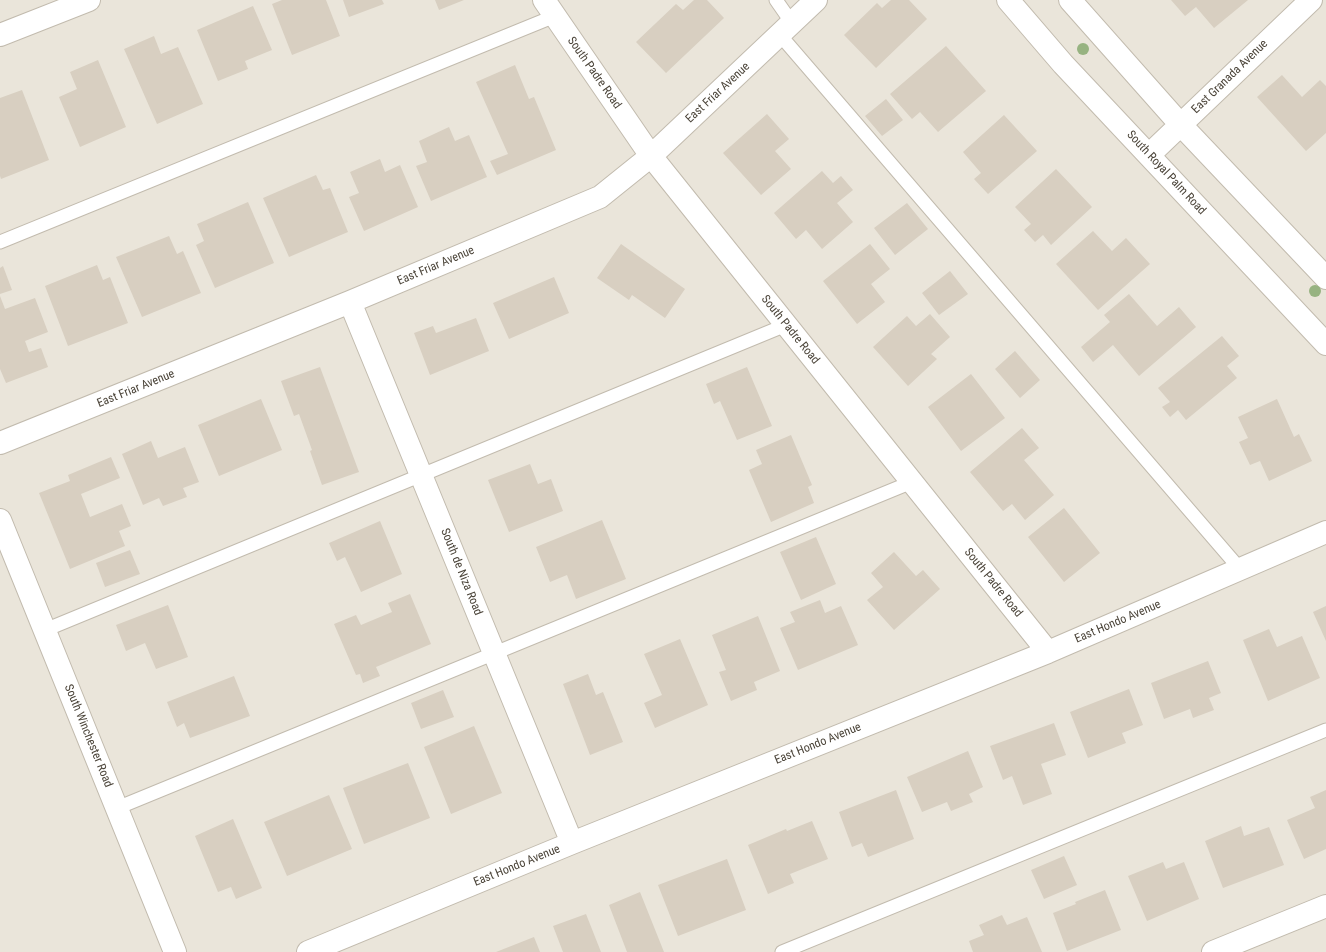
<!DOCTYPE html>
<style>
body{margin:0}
canvas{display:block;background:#f6f3ec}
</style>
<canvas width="1326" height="952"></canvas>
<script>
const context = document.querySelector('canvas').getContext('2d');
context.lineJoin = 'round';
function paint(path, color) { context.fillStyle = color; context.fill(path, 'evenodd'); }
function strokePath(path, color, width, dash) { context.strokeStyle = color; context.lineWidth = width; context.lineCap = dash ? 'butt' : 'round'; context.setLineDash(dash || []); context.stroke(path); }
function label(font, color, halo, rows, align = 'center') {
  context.font = font + ' "Roboto Condensed",sans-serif'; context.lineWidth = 3; context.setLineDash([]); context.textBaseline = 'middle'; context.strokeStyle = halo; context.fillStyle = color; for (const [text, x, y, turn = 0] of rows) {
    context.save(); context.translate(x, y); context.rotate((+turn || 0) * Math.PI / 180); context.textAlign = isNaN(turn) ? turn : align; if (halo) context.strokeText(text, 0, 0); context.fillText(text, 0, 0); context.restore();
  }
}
paint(new Path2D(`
 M0,0H1326V952H0Z`), '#eae5da');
paint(new Path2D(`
 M282,0H326L340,36L292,55L272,4Z
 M343,0H382L384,4L349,17Z
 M435,0H464L439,10Z
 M694,0H707L724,18L666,73L636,42L676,4L683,10Z
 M891,0H909L927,19L876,68L844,35L877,3L882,8Z
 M1171,0H1248L1214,28L1196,7L1185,16Z
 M253,6L272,50L245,61L248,69L218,81L197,30Z
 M154,36L161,54L178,47L203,104L157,124L124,49Z
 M946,46L986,91L938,132L920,112L912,119L890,94Z
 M98,60L126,127L80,147L59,97L77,89L70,72Z
 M515,65L529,99L534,97L556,150L497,175L490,161L508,154L476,82Z
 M1282,75L1302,97L1320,80L1326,86V133L1306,151L1257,97Z
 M22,90L49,160L1,179L0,176V98Z
 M886,99L903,120L882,136L865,116Z
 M767,114L789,139L775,151L791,169L761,195L723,153Z
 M1004,115L1037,151L988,194L974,179L981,173L963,152Z
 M449,127L455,141L469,135L487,177L431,201L416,166L427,162L419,141Z
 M380,159L385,172L400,165L418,207L364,231L349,197L359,193L350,172Z
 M1056,169L1092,207L1051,245L1043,235L1035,242L1024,230L1031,224L1015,207Z
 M822,171L833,183L841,176L853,190L837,203L853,222L822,249L806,230L796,239L774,213Z
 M316,175L323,190L330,188L348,232L289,257L263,198Z
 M248,202L274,263L215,288L196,245L204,241L197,224Z
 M907,203L928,229L895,255L874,228Z
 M1093,231L1112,251L1126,238L1150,264L1098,310L1056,264Z
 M169,236L177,254L183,251L201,293L142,317L116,257Z
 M621,244L685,289L665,318L632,295L629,300L597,278Z
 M870,244L890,269L871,284L885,302L857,324L823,281Z
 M97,265L103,280L110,277L128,323L68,346L45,286Z
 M3,266L12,290L0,294V268Z
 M950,271L968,294L939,315L922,293Z
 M554,277L569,313L509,339L493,303Z
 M1129,294L1157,326L1179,307L1196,327L1139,376L1113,345L1093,362L1081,347L1110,322L1104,315Z
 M0,296L5,309L35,298L48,332L25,341L29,352L41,348L48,367L6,383L0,369Z
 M930,314L950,337L931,354L937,359L908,386L873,347L907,316L916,326Z
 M476,318L489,351L430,375L414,333L433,326L436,333Z
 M1222,336L1239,356L1227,366L1237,378L1186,420L1178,410L1170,417L1162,407L1170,402L1158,388Z
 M1015,351L1040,380L1020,398L995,369Z
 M320,367L359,472L322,485L310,451L312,450L299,414L294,416L281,381Z
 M747,367L772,426L737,440L720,401L714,404L706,384Z
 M971,374L1005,418L961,451L928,407Z
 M261,399L282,450L219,476L198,425Z
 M1277,399L1294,437L1299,434L1312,461L1269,481L1260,461L1250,465L1239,442L1248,438L1238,417Z
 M1022,428L1039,448L1024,460L1054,495L1025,520L1012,504L1003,511L970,472Z
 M791,435L812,485L808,487L814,503L771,522L749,470L762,464L756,450Z
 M151,441L158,458L185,447L199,482L183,488L187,497L163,506L159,498L143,505L122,454Z
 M111,457L120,478L81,494L90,517L122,504L131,526L119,531L125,546L70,569L39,493L70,481L68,475Z
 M530,464L538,484L551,479L563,511L509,532L488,480Z
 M1064,508L1100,553L1064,582L1028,537Z
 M602,520L626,579L576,599L567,575L550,582L536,547Z
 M380,521L402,574L361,592L345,557L337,561L329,543Z
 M816,537L836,584L801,600L780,552Z
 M130,550L140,574L105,587L96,563Z
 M894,552L916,576L923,570L940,589L894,630L867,600L883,587L871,573Z
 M410,594L431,644L376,667L380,676L363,683L360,674L356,675L334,624L356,615L361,625L392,612L388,603Z
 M820,600L825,613L841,606L858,645L798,670L780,628L795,622L790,612Z
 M168,605L188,657L156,669L145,643L126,651L116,625Z
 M1326,606V641L1313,612Z
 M758,616L780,671L754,682L757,690L731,701L719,672L726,670L712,635Z
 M1269,629L1277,647L1302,636L1320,678L1268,701L1243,640Z
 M680,639L708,705L655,728L644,703L662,695L644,654Z
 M1208,661L1221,693L1209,698L1214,710L1193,718L1190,709L1164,719L1151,683Z
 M588,674L596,695L603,692L623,742L590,755L563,684Z
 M234,676L250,716L190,738L184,723L177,727L167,702Z
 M1129,689L1143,725L1122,733L1126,743L1088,758L1070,712Z
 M443,690L454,717L421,729L411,703Z
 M1054,723L1066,755L1041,764L1052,794L1023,805L1012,776L1003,780L990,746Z
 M474,726L502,793L451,814L424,747Z
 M968,751L983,787L969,794L973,802L951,811L947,802L922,812L907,777Z
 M408,763L430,818L364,844L343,788Z
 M896,790L914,839L868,857L862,843L852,847L839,812Z
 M1326,790V849L1304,859L1287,820L1315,808L1310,797Z
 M329,795L352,849L287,876L264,822Z
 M233,819L262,888L236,899L231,887L218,892L195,836Z
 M812,821L828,859L790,874L794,883L768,894L748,845L786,829L787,831Z
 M1241,826L1244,836L1269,827L1284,865L1223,888L1205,841Z
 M1064,856L1077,885L1044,899L1031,870Z
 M727,859L746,910L678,936L658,885Z
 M1163,862L1166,869L1184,862L1199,899L1147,921L1128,876Z
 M1105,890L1121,930L1067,951L1053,913L1076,904L1075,902Z
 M640,892L664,952H627L609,905Z
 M586,914L601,952H563L553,926Z
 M1002,915L1007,925L1027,917L1042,952H973L969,941L984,935L979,925Z
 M534,937L540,952H496Z`), '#d8cfc1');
const lane = new Path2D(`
 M776,0L792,23
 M780,35L1240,569
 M0,242L555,16
 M45,630L786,325
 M117,808L912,482
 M782,952L1326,730`);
const street = new Path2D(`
 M544,0L651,156L1048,652
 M1008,0L1063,64L1326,344
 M1070,0L1180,124L1326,278
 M0,35L89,0
 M1149,155L1311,0
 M350,302L572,843
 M0,443L350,302L600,197L651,156L816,0
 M0,520L175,952
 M308,952L572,843L1048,652L1326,532
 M1213,952L1326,906`);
strokePath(lane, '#c2bbae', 15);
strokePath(street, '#c2bbae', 24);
strokePath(lane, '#fff', 13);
strokePath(street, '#fff', 22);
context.fillStyle = '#97b381';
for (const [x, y] of [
 [1083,49],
 [1315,291]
]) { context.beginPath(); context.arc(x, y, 6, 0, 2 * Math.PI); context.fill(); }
label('12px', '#4b4439', '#fff', [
 ["South Padre Road",594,73,55],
 ["East Granada Avenue",1230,77,-44],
 ["East Friar Avenue",718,93,-43],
 ["South Royal Palm Road",1166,173,47],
 ["East Friar Avenue",436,266,-23],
 ["South Padre Road",790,330,51],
 ["East Friar Avenue",136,389,-22],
 ["South de Niza Road",461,572,68],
 ["South Padre Road",993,583,51],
 ["East Hondo Avenue",1118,622,-23],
 ["South Winchester Road",88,736,68],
 ["East Hondo Avenue",818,744,-22],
 ["East Hondo Avenue",517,866,-22]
]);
</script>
